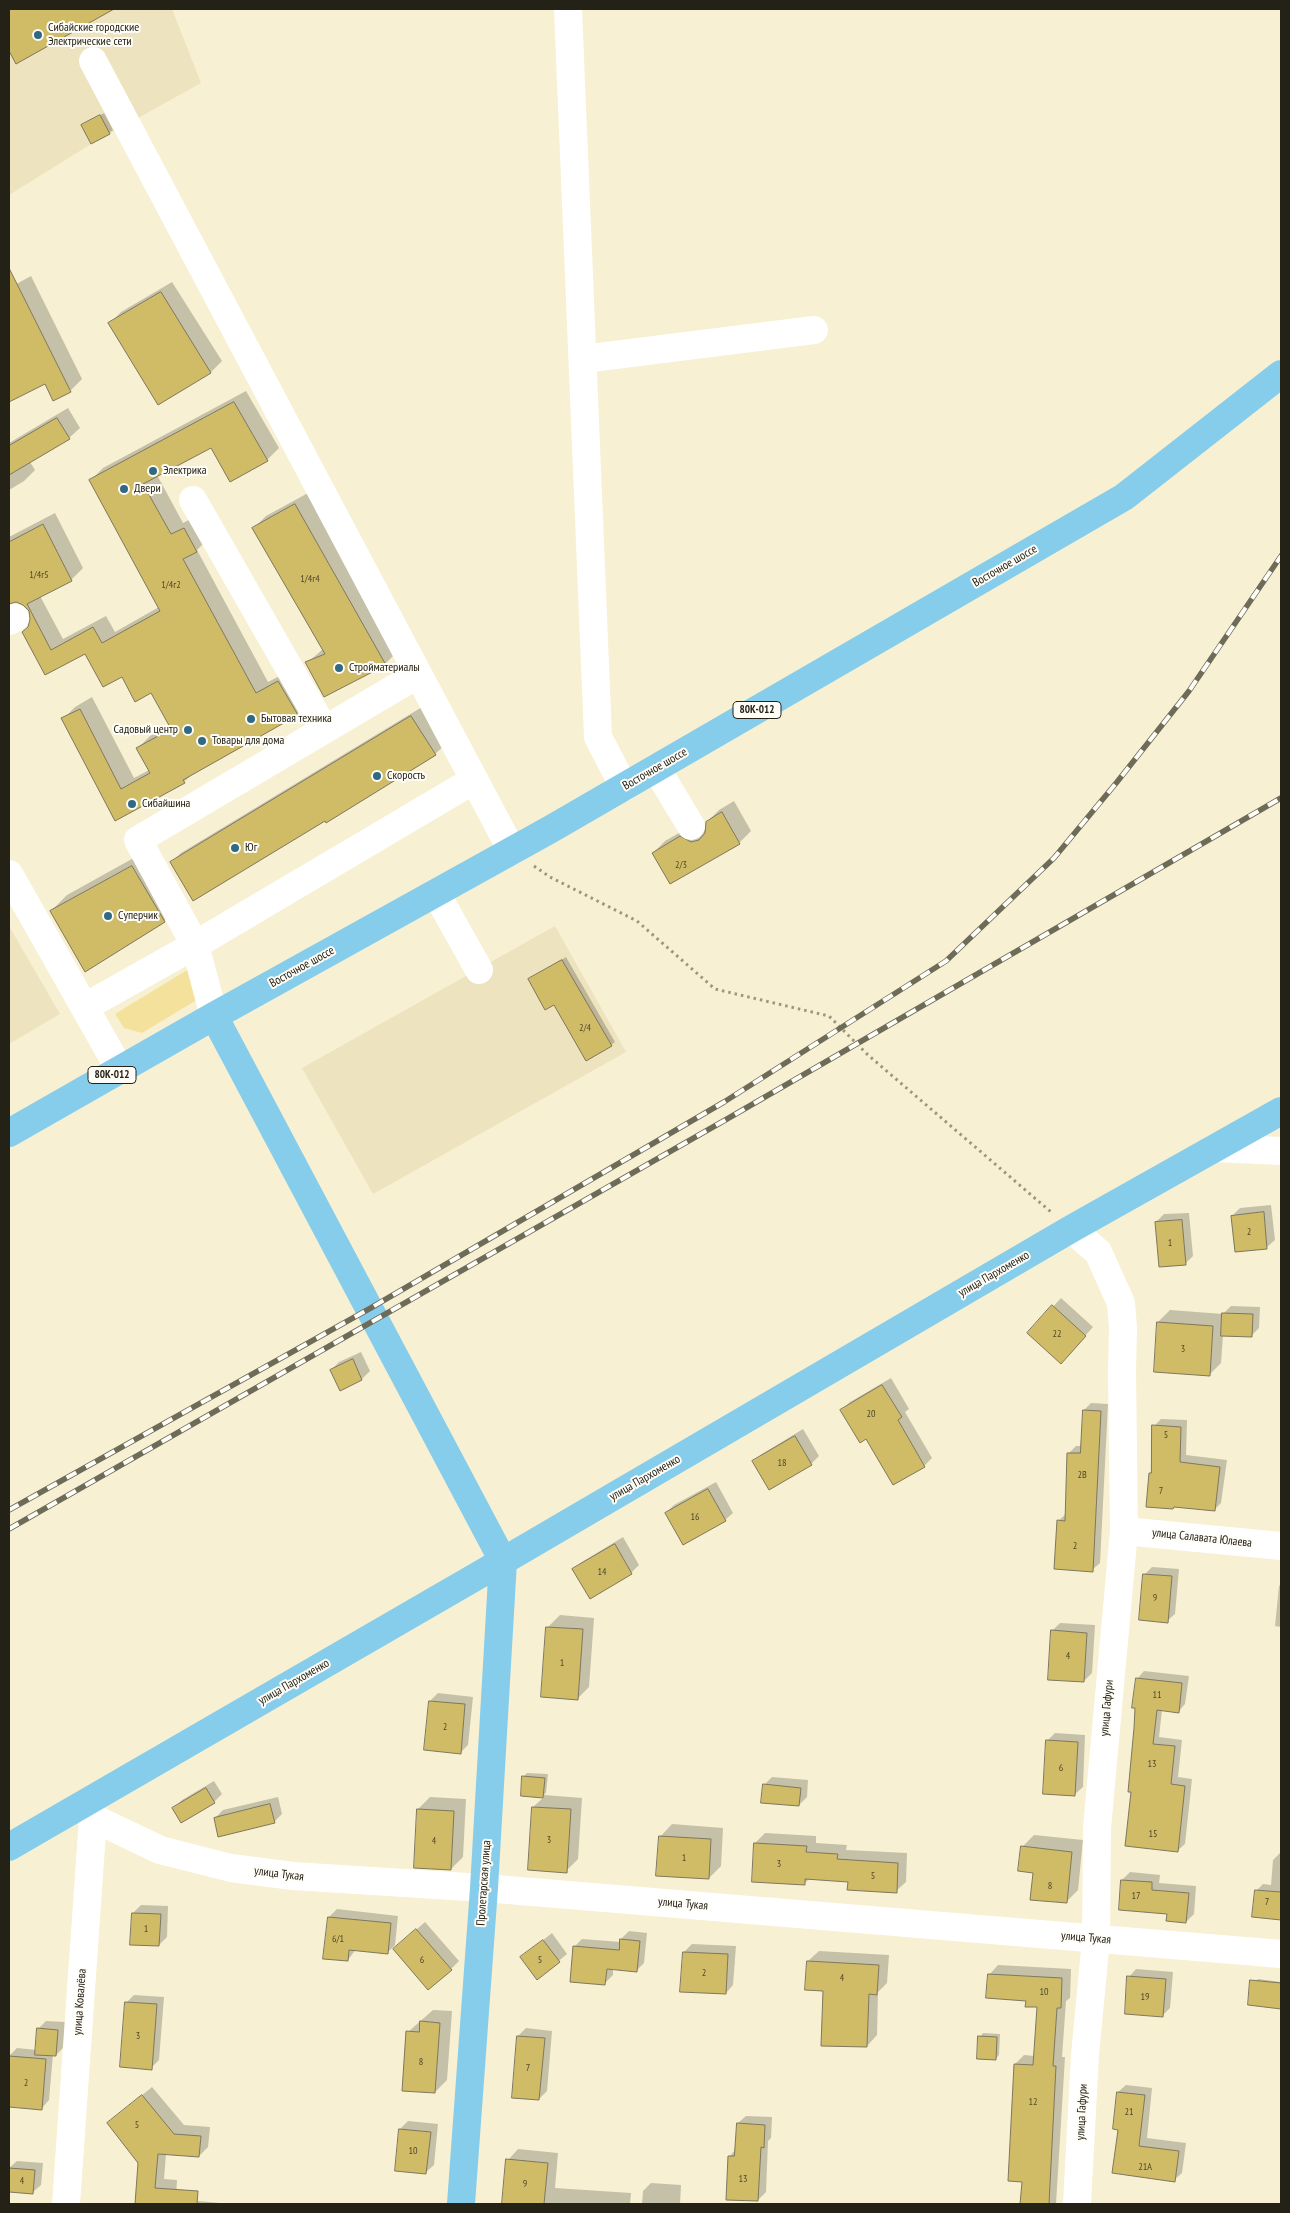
<!DOCTYPE html>
<meta charset="utf-8">
<style>
body{margin:0}
#map{position:relative;width:1290px;height:2213px;overflow:hidden;background:#f7f0d2;font-family:"PT Sans Narrow",sans-serif}
canvas{display:block}
.frame{position:absolute;inset:0;border:10px solid #242116;pointer-events:none}
</style>
<div id="map">
<canvas width="1290" height="2213"></canvas>
<div class="frame"></div>
</div>
<script>
const context = document.querySelector('canvas').getContext('2d');
context.lineJoin = 'round';
function paint(path, color) { context.fillStyle = color; context.fill(path, 'evenodd'); }
function strokePath(path, color, width, dash) { context.strokeStyle = color; context.lineWidth = width; context.lineCap = dash ? 'butt' : 'round'; context.setLineDash(dash || []); context.stroke(path); }
function label(font, color, halo, rows, align = 'center') {
  context.font = font + ' "PT Sans Narrow",sans-serif'; context.lineWidth = 4; context.setLineDash([]); context.textBaseline = 'middle'; context.strokeStyle = halo; context.fillStyle = color; for (const [text, x, y, turn = 0] of rows) {
    context.save(); context.translate(x, y); context.rotate((+turn || 0) * Math.PI / 180); context.textAlign = isNaN(turn) ? turn : align; if (halo) context.strokeText(text, 0, 0); context.fillText(text, 0, 0); context.restore();
  }
}
paint(new Path2D(`
 M9,9H172L201,83L91,144L9,195Z
 M9,926L60,1014L9,1044Z
 M555,926L626,1052L373,1194L302,1068Z`), '#ede3be');
paint(new Path2D(`
 M192,967L199,979L195,1001L142,1033L124,1028L115,1014Z`), '#f4e29c');
paint(new Path2D(`
 M9,9H108L103,13L17,62L9,48Z
 M104,113L113,130L109,133L83,125Z
 M31,276L82,379L70,391L45,382L9,401V288Z
 M172,282L222,361L211,372L158,403L110,323L121,312Z
 M246,391L279,448L267,460L212,446L157,475L183,523L196,516L208,539L197,550L268,682L291,670L309,702L297,714L193,773L184,782L115,819L63,719L75,707L92,697L134,778L149,770L138,748L150,736L170,725L152,692L85,652L46,673L29,627L32,620L30,610L24,604L9,601V537L55,513L83,568L71,580L40,596L63,639L106,616L115,632L159,607L91,480L103,468Z
 M68,408L80,428L69,438L30,462L35,470L24,481L9,490V443Z
 M308,493L397,652L385,664L307,663L323,649L254,528L266,516Z
 M422,707L445,745L435,754L326,819L171,863L181,853Z
 M734,801L751,831L739,843L653,853L665,841L693,825L703,830L706,829L707,822L719,810Z
 M148,850L180,905L164,921L51,911L67,895Z
 M566,957L615,1042L611,1045L554,1003L529,979Z
 M1271,1205L1275,1240L1267,1247L1232,1216L1240,1208Z
 M1189,1213L1193,1256L1185,1264L1156,1222L1164,1214Z
 M1061,1298L1093,1327L1069,1354L1029,1333Z
 M1231,1306L1260,1307L1259,1328L1251,1336L1223,1335L1221,1363L1209,1375L1158,1322L1170,1310L1223,1314Z
 M361,1352L370,1371L362,1379L340,1389L331,1370L339,1362Z
 M891,1378L909,1409L905,1412L932,1458L924,1466L867,1437L842,1410L850,1402Z
 M1091,1403L1108,1404L1100,1563L1092,1570L1058,1521L1066,1514L1068,1454L1076,1446H1082L1084,1410Z
 M1161,1419L1187,1420L1186,1455L1227,1460L1221,1503L1214,1510L1175,1506L1173,1508L1150,1473L1152,1471L1154,1426Z
 M803,1429L819,1456L811,1464L754,1462L762,1454Z
 M716,1482L733,1513L725,1520L666,1513L674,1505Z
 M623,1537L639,1565L631,1573L591,1597L574,1569L582,1562Z
 M1152,1567L1179,1569L1175,1614L1167,1621L1144,1575Z
 M1281,1584V1627L1275,1626L1279,1586Z
 M560,1615L594,1618L589,1687L577,1699L543,1696L548,1627Z
 M1060,1623L1095,1625L1092,1673L1084,1681L1052,1631Z
 M1144,1671L1189,1676L1185,1704L1178,1712L1162,1710L1159,1737L1182,1740L1178,1777L1192,1779L1185,1844L1177,1851L1132,1791L1137,1679Z
 M438,1693L473,1697L468,1745L460,1753L430,1701Z
 M1055,1733L1085,1735L1083,1787L1075,1794L1047,1741Z
 M527,1773L548,1774L546,1793L544,1795L582,1798L578,1859L566,1871L533,1807L544,1797L522,1795L524,1776Z
 M772,1777L808,1780L807,1797L799,1805L764,1785Z
 M214,1781L222,1794L214,1802L174,1808L182,1800Z
 M278,1797L282,1814L274,1822L215,1818L223,1810Z
 M430,1797L466,1799L463,1857L451,1869L418,1809Z
 M672,1824L723,1828L721,1866L709,1878L660,1837Z
 M765,1833L816,1836V1843L847,1845L846,1850L907,1853L906,1882L896,1891L849,1880L810,1878L804,1884L755,1843Z
 M1034,1835L1083,1840L1078,1890L1066,1902L1022,1847Z
 M1280,1853H1281V1919L1253,1916L1256,1891L1263,1884L1271,1885L1273,1860Z
 M1130,1872L1160,1875L1159,1883L1196,1886L1194,1914L1186,1922L1168,1912L1122,1880Z
 M141,1905L168,1906L167,1937L159,1945L133,1913Z
 M337,1909L398,1916L395,1945L387,1953L356,1949L348,1960L329,1917Z
 M425,1922L459,1961L451,1969L402,1942Z
 M629,1931L647,1933L644,1963L636,1971L613,1969V1975L605,1983L574,1947L582,1939L621,1942V1939Z
 M552,1933L567,1954L538,1978L522,1957Z
 M692,1944L736,1946L733,1985L726,1993L684,1952Z
 M819,1951L889,1955L887,1983L878,1992L877,2035L867,2046L824,1990L808,1961Z
 M998,1965L1071,1969L1070,1998L1066,2001L1062,2057H1065L1056,2204H1021L1023,2181L1015,2064L1024,2055L1035,2056L1039,2006L989,1975Z
 M1136,1969L1173,1972L1170,2008L1162,2016L1129,1977Z
 M1258,1979L1281,1982V2007L1249,2004L1251,1986Z
 M134,1995L164,1997L159,2060L151,2068L126,2003Z
 M433,2010L452,2011L447,2080L435,2092L408,2032Z
 M46,2021L65,2022L64,2047L56,2055L53,2054L49,2100L42,2108L9,2106V2056L17,2048L37,2050L38,2029Z
 M526,2028L552,2031L547,2091L539,2099L518,2036Z
 M983,2033L1000,2034L999,2055L996,2058L980,2037Z
 M1126,2085L1152,2088L1147,2138L1186,2143L1182,2173L1174,2180L1119,2129L1118,2092Z
 M152,2087L184,2125L210,2127L208,2147L199,2156L166,2154L164,2179L177,2180L176,2199L231,2204H136L139,2162L108,2123Z
 M746,2116L772,2117L771,2138L768,2141L766,2192L758,2200L729,2157L736,2149L738,2123Z
 M408,2121L438,2124L434,2165L426,2172L400,2129Z
 M518,2149L558,2153L555,2188L631,2193L630,2204H503L508,2160Z
 M17,2161L43,2163L41,2185L33,2192L9,2191V2168Z
 M651,2183L681,2185L680,2204H642L643,2191Z`), '#0003');
const building = new Path2D(`
 M9,9H114L16,64L9,51Z
 M100,115L110,134L91,144L81,125Z
 M9,268L71,392L53,401L45,384L9,402Z
 M161,292L211,373L158,405L108,323Z
 M234,402L268,461L230,482L211,448L143,484L171,534L184,528L197,552L183,559L256,693L278,681L298,715L183,780L185,783L115,821L61,718L80,709L121,789L150,773L136,748L171,729L151,693L135,702L122,677L103,687L85,654L45,675L22,632L28,627L30,619L29,611L23,605L16,602L9,604V542L43,524L72,581L27,604L51,650L93,627L102,643L160,611L89,480Z
 M57,418L70,439L9,475V446Z
 M295,504L386,665L324,697L305,662L325,654L252,528Z
 M411,716L436,755L326,823L325,821L193,901L170,862Z
 M722,812L740,844L670,884L652,853L680,836L691,842L699,840L705,833L706,822Z
 M132,866L165,922L85,972L50,911Z
 M562,960L612,1046L586,1061L554,1005L545,1010L528,979Z
 M1264,1212L1267,1249L1235,1252L1231,1216Z
 M1182,1220L1186,1265L1159,1267L1155,1222Z
 M1052,1305L1086,1336L1061,1364L1027,1333Z
 M1222,1313L1253,1314L1252,1337L1221,1336Z
 M1157,1322L1213,1326L1210,1376L1154,1372Z
 M353,1359L362,1380L340,1391L330,1370Z
 M882,1385L902,1417L898,1420L925,1467L893,1485L866,1439L860,1443L840,1410Z
 M1083,1410L1101,1411L1093,1572L1054,1569L1057,1520L1065,1521L1067,1453H1080Z
 M1152,1425L1181,1427L1180,1462L1220,1467L1215,1511L1174,1507L1173,1509L1146,1507L1149,1473H1151Z
 M795,1436L812,1465L769,1490L752,1461Z
 M708,1489L726,1521L683,1545L665,1513Z
 M615,1544L632,1574L590,1599L572,1569Z
 M1143,1574L1172,1576L1168,1623L1139,1620Z
 M546,1627L583,1629L578,1700L541,1697Z
 M1051,1630L1087,1633L1084,1682L1048,1680Z
 M1136,1678L1182,1683L1179,1713L1157,1710L1153,1744L1175,1746L1171,1784L1185,1786L1178,1852L1125,1846L1131,1792H1128L1134,1728L1135,1708H1132Z
 M429,1701L465,1704L461,1754L424,1750Z
 M1046,1740L1078,1742L1075,1796L1043,1794Z
 M522,1776L545,1778L543,1798L521,1796Z
 M763,1784L801,1788L799,1806L761,1803Z
 M206,1788L215,1803L181,1823L172,1808Z
 M270,1804L275,1823L218,1837L214,1818Z
 M532,1807L571,1809L567,1873L528,1870Z
 M417,1809L454,1811L451,1870L414,1868Z
 M659,1836L711,1839L709,1879L656,1876Z
 M754,1843L807,1846L806,1852L838,1854L837,1859L898,1863L897,1893L847,1890L848,1882L805,1879V1885L752,1882Z
 M1021,1846L1072,1852L1067,1903L1030,1900L1033,1873L1018,1871Z
 M1121,1880L1152,1882V1890L1189,1893L1186,1923L1166,1921L1167,1914L1119,1910Z
 M1255,1890L1281,1892V1920L1252,1917Z
 M132,1913L161,1914L159,1946L130,1945Z
 M328,1917L391,1923L388,1954L349,1950L348,1961L323,1959Z
 M416,1929L452,1970L428,1990L393,1949Z
 M620,1939L640,1941L637,1972L607,1969L605,1985L570,1982L573,1946L619,1950Z
 M543,1940L560,1962L537,1980L520,1957Z
 M683,1952L728,1954L726,1994L680,1992Z
 M807,1961L879,1965L877,1995L869,1994L867,2047L821,2046L823,1991L805,1990Z
 M988,1974L1062,1978L1061,2008H1057L1053,2066H1056L1049,2204H1020L1022,2182L1008,2181L1014,2064L1033,2065L1037,2007H1025L1026,2001L986,1998Z
 M1127,1976L1166,1979L1163,2017L1125,2014Z
 M1250,1980L1281,1983V2009L1248,2005Z
 M125,2002L157,2004L152,2070L120,2067Z
 M420,2021L440,2023L435,2093L402,2091L406,2031L419,2032Z
 M37,2028L58,2030L56,2056L35,2055Z
 M517,2036L545,2038L539,2100L512,2098Z
 M978,2036L997,2037L996,2060L977,2059Z
 M9,2056L46,2059L42,2110L9,2107Z
 M1117,2092L1145,2095L1139,2146L1179,2151L1175,2182L1112,2173L1118,2130L1113,2129Z
 M142,2095L174,2134L201,2136L199,2157L158,2154L155,2188L198,2191L197,2204H135L138,2163L107,2123Z
 M737,2123L765,2125L764,2148L761,2147L758,2201L726,2200L728,2156H734Z
 M399,2129L431,2132L426,2174L395,2171Z
 M506,2159L548,2163L544,2204H502Z
 M9,2168L35,2170L33,2194L9,2192Z`);
paint(building, '#d0bb67');
strokePath(building, '#7e775c', 1);
strokePath(new Path2D(`
 M534,866L550,877L637,921L715,989L829,1016L868,1055L1051,1212`), '#9b9680', 3, [2.5, 4]);
strokePath(new Path2D(`
 M568,9L598,737L624,787
 M93,61L512,851
 M583,359L814,330
 M193,500L324,729
 M9,621L15,618
 M656,768L691,826
 M9,874L120,1070
 M436,893L479,970
 M85,1007L195,945L474,780
 M214,1016L195,945L138,840L417,675
 M1215,1148L1281,1151
 M1071,1229L1098,1252L1121,1303L1123,1328L1122,1371L1124,1531L1097,1828L1096,1939L1085,2055L1077,2204
 M1124,1531L1281,1546
 M93,1818L160,1850L231,1868L293,1876L484,1888L1281,1954
 M66,2204L93,1818L86,1803`), '#fff', 28);
strokePath(new Path2D(`
 M214,1016L503,1561L484,1888L461,2204
 M9,1133L214,1016L551,829L1124,497L1281,374
 M9,1847L503,1561L1071,1229L1281,1111`), '#86cceb', 28);
const rail = new Path2D(`
 M9,1510L369,1309L724,1102L946,961L1054,858L1117,782L1189,691L1281,556
 M9,1529L727,1119L1281,798`);
strokePath(rail, '#6f6b59', 5.5);
strokePath(rail, '#fefdf7', 4, [11]);
for (const [x, y, r, color] of [
 [38,35,5,"#316883"],
 [153,471,5,"#316883"],
 [124,489,5,"#316883"],
 [339,668,5,"#316883"],
 [251,719,5,"#316883"],
 [188,730,5,"#316883"],
 [202,741,5,"#316883"],
 [377,776,5,"#316883"],
 [132,804,5,"#316883"],
 [235,848,5,"#316883"],
 [108,916,5,"#316883"]
]) { const dot = new Path2D(); dot.arc(x, y, r, 0, 2 * Math.PI); context.fillStyle = color; context.fill(dot); strokePath(dot, '#fefdf7', 2); }
label('10px', '#4f482a', null, [
 ["1/4г5",39,575],
 ["1/4г4",310,579],
 ["1/4г2",171,585],
 ["2/3",681,865],
 ["2/4",585,1028],
 ["2",1249,1232],
 ["1",1170,1243],
 ["22",1057,1334],
 ["3",1183,1349],
 ["20",871,1414],
 ["5",1166,1435],
 ["18",782,1463],
 ["2В",1082,1475],
 ["7",1161,1491],
 ["16",695,1517],
 ["2",1075,1546],
 ["14",602,1572],
 ["9",1155,1598],
 ["4",1068,1656],
 ["1",562,1663],
 ["11",1157,1695],
 ["2",445,1727],
 ["13",1152,1764],
 ["6",1061,1768],
 ["15",1153,1834],
 ["3",549,1840],
 ["4",434,1841],
 ["1",684,1858],
 ["3",779,1864],
 ["5",873,1876],
 ["8",1050,1886],
 ["17",1136,1896],
 ["7",1267,1902],
 ["1",146,1929],
 ["6/1",338,1939],
 ["6",422,1960],
 ["5",540,1960],
 ["2",704,1973],
 ["4",842,1978],
 ["10",1044,1992],
 ["19",1145,1997],
 ["3",138,2036],
 ["8",421,2062],
 ["7",528,2068],
 ["2",26,2083],
 ["12",1033,2102],
 ["21",1129,2112],
 ["5",137,2125],
 ["10",413,2151],
 ["21А",1145,2167],
 ["13",743,2179],
 ["4",22,2181],
 ["9",525,2184]
]);
for (const [x, y, w] of [
 [757,710,48],
 [112,1075,48]
]) { const box = new Path2D(); box.roundRect(x - w / 2, y - 8.5, w, 17, 4); context.fillStyle = '#fefdf7'; context.fill(box); strokePath(box, '#242116', 1); }
label('bold 11px', '#242116', null, [
 ["80К-012",757,710],
 ["80К-012",112,1075]
]);
label('12px', '#242116', '#fefdf7', [
 ["Сибайские городские",48,28],
 ["Электрические сети",48,42],
 ["Электрика",163,471],
 ["Двери",134,489],
 ["Стройматериалы",349,668],
 ["Бытовая техника",261,719],
 ["Садовый центр",178,730,"right"],
 ["Товары для дома",212,741],
 ["Скорость",387,776],
 ["Сибайшина",142,804],
 ["Юг",245,848],
 ["Суперчик",118,916]
], 'left');
label('12px', '#242116', '#fefdf7', [
 ["Восточное шоссе",1005,566,-30],
 ["Восточное шоссе",655,769,-30],
 ["Восточное шоссе",302,967,-29],
 ["улица Пархоменко",994,1274,-30],
 ["улица Пархоменко",645,1478,-30],
 ["улица Салавата Юлаева",1202,1538,6],
 ["улица Пархоменко",294,1682,-30],
 ["улица Гафури",1107,1708,-85],
 ["улица Тукая",279,1874,7],
 ["Пролетарская улица",484,1883,-86],
 ["улица Тукая",683,1904,5],
 ["улица Тукая",1086,1938,5],
 ["улица Ковалёва",80,2002,-86],
 ["улица Гафури",1082,2112,-87]
]);
</script>
